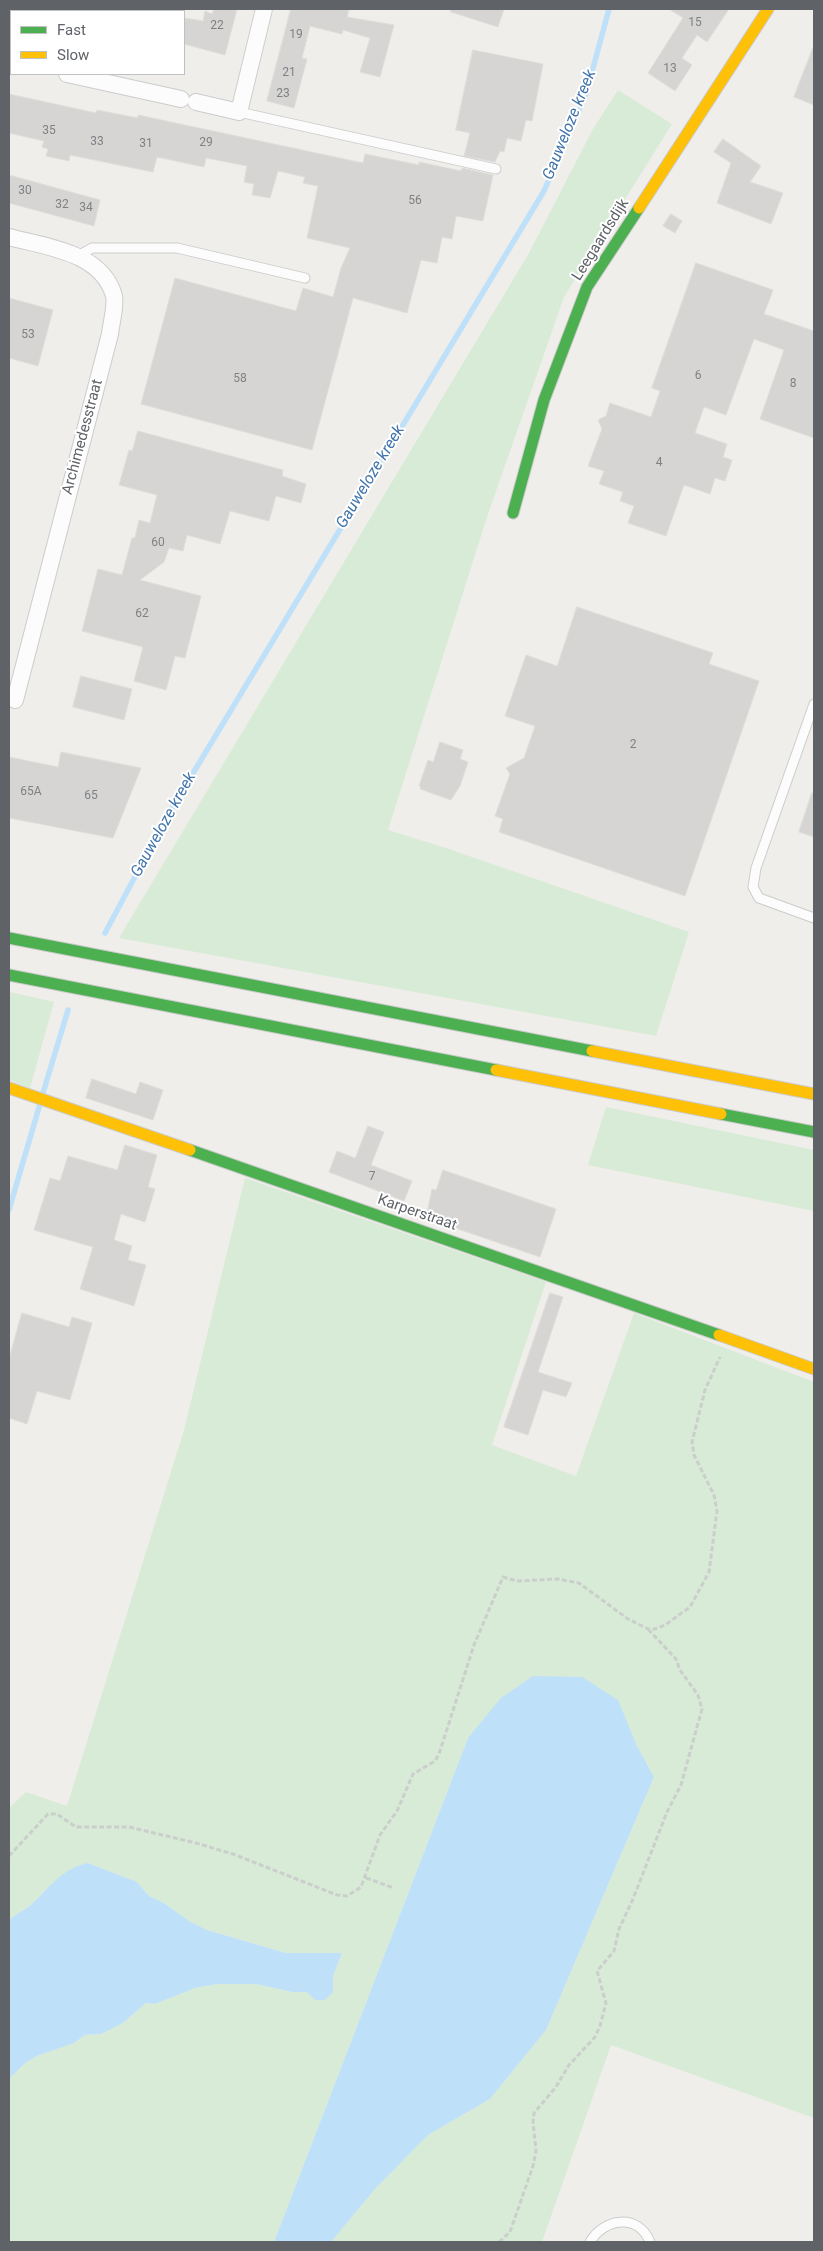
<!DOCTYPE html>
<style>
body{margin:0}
#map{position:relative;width:823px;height:2251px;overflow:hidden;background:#efeeea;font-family:Roboto,sans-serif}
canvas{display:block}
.frame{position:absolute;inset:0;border:10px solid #5f6368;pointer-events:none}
.legend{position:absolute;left:10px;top:10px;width:175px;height:65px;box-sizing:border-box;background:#fff;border:1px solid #bfc1c3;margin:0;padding:6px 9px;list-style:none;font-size:15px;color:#5f6368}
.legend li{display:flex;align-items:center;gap:10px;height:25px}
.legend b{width:25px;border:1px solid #bfc1c3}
</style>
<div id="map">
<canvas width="823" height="2251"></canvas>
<div class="frame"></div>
<ul class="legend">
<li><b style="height:6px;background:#4caf50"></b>Fast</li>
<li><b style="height:6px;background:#ffc107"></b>Slow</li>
</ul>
</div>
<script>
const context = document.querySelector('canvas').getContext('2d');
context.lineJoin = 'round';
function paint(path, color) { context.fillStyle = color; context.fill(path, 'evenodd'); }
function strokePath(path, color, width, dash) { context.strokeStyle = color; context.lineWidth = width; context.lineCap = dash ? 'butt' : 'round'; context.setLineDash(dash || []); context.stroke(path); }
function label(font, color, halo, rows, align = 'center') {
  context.font = font + ' Roboto,sans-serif'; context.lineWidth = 4; context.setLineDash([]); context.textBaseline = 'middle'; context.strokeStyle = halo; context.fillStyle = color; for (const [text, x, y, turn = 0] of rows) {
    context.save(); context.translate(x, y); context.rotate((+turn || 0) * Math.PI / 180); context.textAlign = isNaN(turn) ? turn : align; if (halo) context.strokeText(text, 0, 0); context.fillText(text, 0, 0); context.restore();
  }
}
paint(new Path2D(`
 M618,90L672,124L564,297L487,517L388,830L443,847L689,932L656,1036L119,938L529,253L593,129Z
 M9,992L54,1002L30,1088L9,1080Z
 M606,1107L814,1150V1211L588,1165Z
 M245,1178L546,1282L492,1445L576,1476L634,1313L814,1382V2118L611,2045L542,2242H331L375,2189L428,2135L490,2099L546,2030L654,1777L636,1744L468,1738L274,2242H9V2079L25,2063L37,2056L74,2043L85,2035L101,2034L123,2023L146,2003L155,2004L195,1988L217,1984H256L292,1992H333V1976L342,1953H286L207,1930L189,1921L164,1903L149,1896L137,1882L88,1863L45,1890L33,1903L9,1920V1808L26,1792L67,1806L184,1430Z`), '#d8ebd6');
paint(new Path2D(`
 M533,1676L582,1677L618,1700L636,1744L654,1777L546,2030L490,2099L428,2135L375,2189L331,2242H274L468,1738L501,1698Z
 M88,1863L137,1882L149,1896L164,1903L189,1921L207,1930L286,1953H342L333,1976V1992L325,2000H315L307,1992H292L256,1984H217L195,1988L155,2004L146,2003L123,2023L101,2034L85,2035L74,2043L37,2056L25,2063L9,2079V1920C17,1913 27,1909 34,1902C50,1886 65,1867 88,1863Z`), '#bfe0f9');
strokePath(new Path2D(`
 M105,933L169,813L544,191L586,94L609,9
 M43,1093L68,1010
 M9,1210L40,1104`), '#bfe0f9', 5.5);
const building = new Path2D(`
 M214,9H237L225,55L184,44V18L203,21L205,11L212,14Z
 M291,9H349L347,17L394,25L380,77L360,72L370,38L343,30L342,34L310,26L302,58L307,59L294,108L267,101Z
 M451,9H504L498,27L451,12Z
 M669,9H729L707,42L697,35L682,58L692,65L675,91L648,73L683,18Z
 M813,48H814V105L794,97Z
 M473,50L543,64L532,121L526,120L521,141L507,138L504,152L500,151L495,162L464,156L470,133L456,130Z
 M9,94L96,113L97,110L138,118V115L363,163L365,154L419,165V162L461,171L462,168L493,175L483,221L456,216L452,239L442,237L437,263L421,260L407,313L353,298L312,450L141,404L175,278L296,311L303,288L333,297L341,268L350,248L307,238L318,186L303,183L305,177L278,171L270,198L252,195L254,184L244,182L247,166L206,158L204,167L157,157L153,172L70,155L69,161L46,156L48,149L42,147L44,141L9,133Z
 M723,139L761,166L750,182L783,193L771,224L717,203L731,163L714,152Z
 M9,175L100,200L94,226L9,203Z
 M671,214L682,221L675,233L663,226Z
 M696,263L773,290L764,314L814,331V438L760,419L784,350L754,339L726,415L704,407L695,433L727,444L723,457L732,460L725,481L715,478L710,494L684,485L666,536L628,523L634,506L620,501L623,492L599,484L604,471L588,466L602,429L598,420L606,416L610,403L651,417L660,391L652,388Z
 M9,298L53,310L38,366L9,358Z
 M138,431L283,470L282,476L306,484L301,503L276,496L269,521L230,511L220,544L187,535L183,551L169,548L164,562L140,580L201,596L185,658L175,656L166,690L134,681L143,647L82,631L98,569L122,575L132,538H135L139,520L150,523L157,495L119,485L129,450L132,451Z
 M577,607L713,653L709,664L759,681L685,896L499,832L503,819L495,816L510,774L506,768L524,758L535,726L505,716L526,655L557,666Z
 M81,676L132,689L124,720L73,707Z
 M440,742L463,750L460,759L468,762L460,786L451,800L420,789L421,787L419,786L428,760L433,762Z
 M61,752L141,768L113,838L9,818V757L58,767Z
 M812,793L814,794V837L799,832Z
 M92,1079L136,1094L140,1082L163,1090L153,1120L86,1098Z
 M368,1126L384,1132L371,1165L412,1181L404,1201L329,1172L337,1151L355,1158Z
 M125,1145L157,1155L148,1187L155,1189L145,1222L121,1214L114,1240L132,1246L128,1260L146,1265L134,1306L80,1289L93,1247L34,1230L50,1178L60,1181L68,1156L117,1170Z
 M443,1170L556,1209L540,1257L426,1218L432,1189L436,1190Z
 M550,1293L563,1297L538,1372L572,1383L566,1397L543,1390L528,1435L504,1427Z
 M22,1313L69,1327L72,1317L92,1323L70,1400L37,1391L27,1424L9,1418V1359Z`);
paint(building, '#d6d5d3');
strokePath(building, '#deddd9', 1);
const lane = new Path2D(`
 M239,112L496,169
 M78,256L92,248H177L305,278
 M814,704L756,868L753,887L759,898L814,918
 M590,2242C604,2218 638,2213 650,2242`);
const street = new Path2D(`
 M97,11V9
 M9,61L11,62
 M67,74L181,99
 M196,102L239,112L264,9
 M9,237C46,247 102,252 114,296C116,306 111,324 110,334L15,700`);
const fast = new Path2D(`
 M513,513L544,400L587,287L639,208
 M9,938L592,1051
 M9,975L496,1070
 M721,1114L814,1132
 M190,1150L719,1335`);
const slow = new Path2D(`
 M639,208L768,9
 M592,1051L814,1094
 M496,1070L721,1114
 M9,1088L190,1150
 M719,1335L814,1369`);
strokePath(lane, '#cbcccc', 11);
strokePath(street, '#cbcccc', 18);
strokePath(fast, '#cacacb', 13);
strokePath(slow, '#cacacb', 13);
strokePath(new Path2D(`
 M9,1856L48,1814H57L76,1827H129L196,1843L233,1854L337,1895L347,1896L361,1887L380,1835L397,1811L413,1774L435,1761L439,1754L474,1645L503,1577L517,1581L558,1579L579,1583L628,1619L648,1629H655L665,1625L690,1607L709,1572L717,1511L714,1495L694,1455L692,1442L705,1390L720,1357
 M366,1878L394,1888
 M499,2242L510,2232L533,2166L536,2150L533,2123L534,2113L556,2087L569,2065L595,2037L600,2026L606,2003L597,1971L614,1951L619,1929L633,1899L667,1812L681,1785L702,1709L698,1695L680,1670L676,1659L648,1629`), '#cacfcc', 3, [5, 2.5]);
strokePath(lane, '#fdfcfc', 9);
strokePath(street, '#fdfcfc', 16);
strokePath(fast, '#4caf50', 11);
strokePath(slow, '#ffc107', 11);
label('12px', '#7e8184', null, [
 ["15",695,23],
 ["22",217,26],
 ["19",296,35],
 ["13",670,69],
 ["21",289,73],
 ["23",283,94],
 ["35",49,131],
 ["33",97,142],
 ["29",206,143],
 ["31",146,144],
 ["30",25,191],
 ["56",415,201],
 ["32",62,205],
 ["34",86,208],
 ["53",28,335],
 ["6",698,376],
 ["58",240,379],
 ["8",793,384],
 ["4",659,463],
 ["60",158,543],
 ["62",142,614],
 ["2",633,745],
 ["65A",31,792],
 ["65",91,796],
 ["7",372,1177]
]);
label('15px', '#5f6368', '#fff', [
 ["Leegaardsdijk",601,240,-58],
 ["Archimedesstraat",83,437,-75],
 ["Karperstraat",417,1213,19]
]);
label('italic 16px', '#4174aa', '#fff', [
 ["Gauweloze kreek",570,125,-68],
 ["Gauweloze kreek",371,477,-59],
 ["Gauweloze kreek",164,825,-61]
]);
</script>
